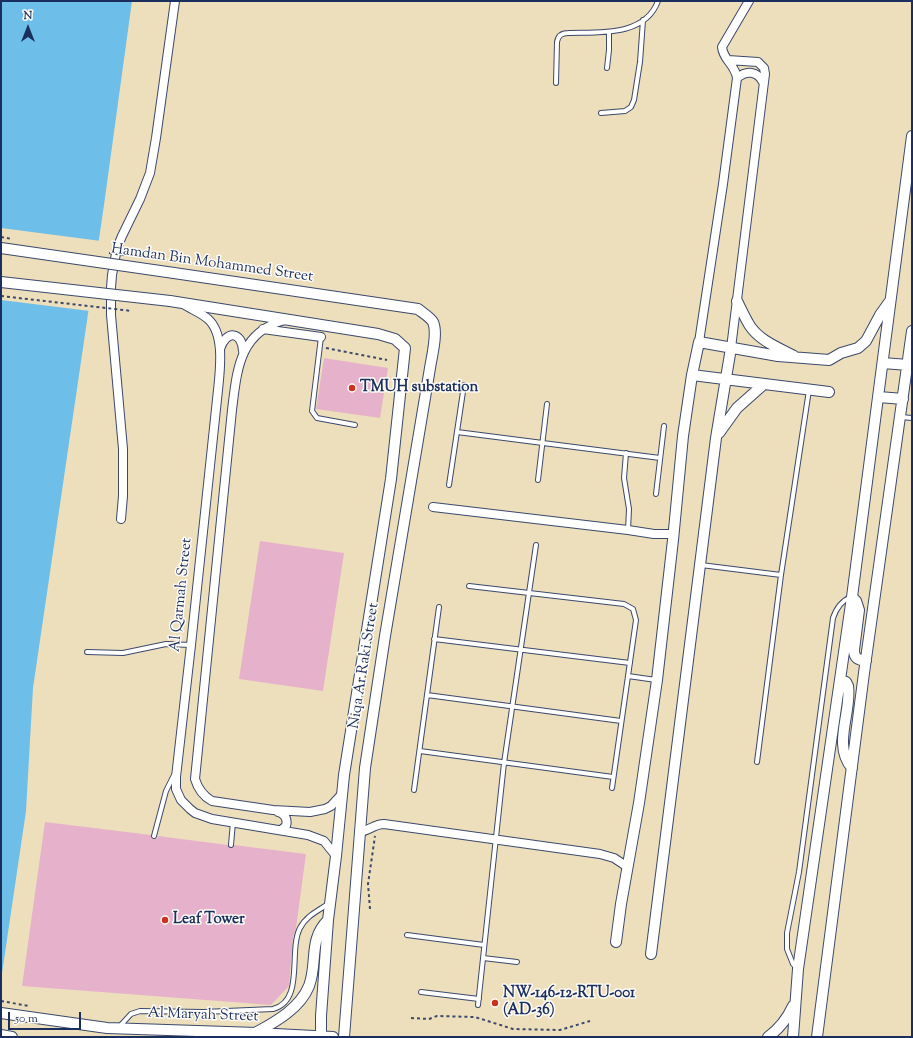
<!DOCTYPE html>
<style>
body{margin:0}
#map{position:relative;width:913px;height:1038px;overflow:hidden;background:#eedfbc;font-family:"Sorts Mill Goudy",serif}
canvas{display:block}
.frame{position:absolute;inset:0;border:2px solid #1b2f5e;pointer-events:none}
.north{position:absolute;left:8px;top:8px;width:40px;height:40px;-webkit-text-stroke:3px #fdfcf7;paint-order:stroke;rotate:0deg;font-size:11px;font-weight:700;line-height:16px;text-align:center;color:#1b2f5e}
.north::after{content:'';display:block;margin:auto;width:14px;height:18px;background:#1b2f5e;clip-path:polygon(50% 0,100% 100%,50% 72%,0 100%)}
.scale{position:absolute;left:8px;top:1012px;width:73px;height:18px;box-sizing:border-box;border:2px solid #1b2f5e;border-top:0;padding-left:5px;font-size:12px;line-height:14px;white-space:nowrap;color:#1b2f5e;-webkit-text-stroke:3px #fdfcf7;paint-order:stroke}
</style>
<div id="map">
<canvas width="913" height="1038"></canvas>
<div class="frame"></div>
<div class="north">N</div>
<div class="scale">50 m</div>
</div>
<script>
const context = document.querySelector('canvas').getContext('2d');
context.lineJoin = 'round';
function paint(path, color) { context.fillStyle = color; context.fill(path, 'evenodd'); }
function strokePath(path, color, width, dash) { context.strokeStyle = color; context.lineWidth = width; context.lineCap = dash ? 'butt' : 'round'; context.setLineDash(dash || []); context.stroke(path); }
function label(font, color, halo, rows, align = 'center') {
  context.font = font + ' "Sorts Mill Goudy",serif'; context.lineWidth = 3; context.setLineDash([]); context.textBaseline = 'middle'; context.strokeStyle = halo; context.fillStyle = color; for (const [text, x, y, turn = 0] of rows) {
    context.save(); context.translate(x, y); context.rotate((+turn || 0) * Math.PI / 180); context.textAlign = isNaN(turn) ? turn : align; if (halo) context.strokeText(text, 0, 0); context.fillText(text, 0, 0); context.restore();
  }
}
paint(new Path2D(`
 M1,1H132L104,205L33,688L26,811L1,980Z`), '#6dbfe9');
paint(new Path2D(`
 M1,228L101,241L90,311L1,300Z`), '#eedfbc');
paint(new Path2D(`
 M324,358L388,368L380,418L316,409Z
 M260,541L344,553L323,691L239,679Z
 M45,822L151,835V838L153,839H156L158,836L228,845L230,848H233L234,845L306,854L296,928L293,937L292,949L289,986L271,1005L22,986Z`), '#e6b2cb');
const service = new Path2D(`
 M607,68L609,50V32
 M556,83L557,42C558,36 561,33 568,33C598,32 645,37 658,1
 M601,113L625,111L631,107L634,100L640,62L643,20
 M321,337L312,411L317,418L355,425
 M901,417L912,418
 M457,432L660,458
 M626,453L624,478L629,509L628,530
 M538,480L547,404
 M449,485L464,385
 M656,494L664,426
 M701,565L781,575
 M469,586L624,604L633,609L636,620L612,788
 M434,639L630,663
 M87,652L123,653L166,644L191,645
 M628,676L656,680
 M427,695L621,721
 M420,751L613,777
 M757,762L781,575L809,390
 M414,790L439,607
 M154,836L166,791L174,775
 M231,845L233,822
 M407,935L484,945
 M483,958L517,962
 M797,968L793,964L787,949V933L799,872L833,618C836,609 841,601 851,597
 M421,992L479,999
 M478,1005L504,763L536,545
 M119,1027L131,1014L140,1011L203,1012L273,1009C305,1001 288,951 300,928C306,916 318,911 328,904`);
const minor = new Path2D(`
 M728,60L758,62L764,68L765,74L731,348
 M737,78C747,70 757,71 763,82
 M182,303C190,309 200,312 208,319C225,334 220,370 218,390L191,645L176,777V789L181,800L190,809L195,813L212,819L308,835L324,841L336,856
 M285,320C239,332 237,370 232,410L195,779C198,789 203,796 212,801L273,810L310,812L325,809L331,806L342,794
 M263,329L321,337
 M699,342L723,184L737,78C735,64 723,60 722,47L749,1
 M220,349C226,330 242,331 243,351
 M433,507L628,530L654,534H674
 M121,519L123,496V449L111,315V288L112,275L117,248L122,236L140,199L150,173L156,138L175,1
 M278,812C285,814 288,819 286,826L281,830
 M359,832C369,831 374,824 384,824L600,854L614,858L626,866`);
const tertiary = new Path2D(`
 M174,273L418,309C423,313 430,317 433,322C438,333 432,355 430,368L385,636L365,768L344,1037
 M170,301L378,334L395,339L405,348L391,479L344,775L336,856L328,920L321,1016V1037
 M737,301C741,309 745,318 750,326C760,341 779,348 794,356
 M883,363L908,365
 M692,375L829,392
 M879,397L903,399
 M719,433L737,408L764,384
 M852,597L856,601L859,610L854,650C854,658 858,660 866,661
 M840,680L846,682L848,686C852,712 832,745 852,768
 M616,942L621,904L639,803L657,680L673,540L683,436L692,375L699,342L778,356L829,360L841,353L858,348L866,341L880,315L890,301
 M651,954L716,438L731,348
 M1,1013L107,1028L257,1033L333,1037
 M257,1032C277,1021 300,1008 309,986C318,962 308,940 328,920
 M1,1035L12,1037
 M768,1037C779,1029 787,1019 793,1006
 M793,1037L798,969L852,597L912,136
 M817,1037L864,673L912,331`);
strokePath(service, '#3b496c', 6);
strokePath(minor, '#3b496c', 10);
strokePath(tertiary, '#3b496c', 12);
strokePath(new Path2D(`
 M326,348L387,360
 M370,909L368,884L375,836
 M1,1001L29,1006
 M411,1018L429,1019L437,1016L475,1017L513,1029L560,1030L590,1021`), '#3b496c', 2, [3, 3]);
strokePath(service, '#fff', 4);
strokePath(minor, '#fff', 8);
strokePath(tertiary, '#fff', 10);
const tertiaryBridge = new Path2D(`
 M1,248L174,273
 M1,282L170,301`);
strokePath(tertiaryBridge, '#3b496c', 12, []);
strokePath(new Path2D(`
 M1,237L12,239
 M109,253L124,255
 M1,296L132,311`), '#3b496c', 2, [3, 3]);
strokePath(tertiaryBridge, '#fff', 10);
for (const [x, y, r, color] of [
 [352,388,4,"#c8321e"],
 [165,920,4,"#c8321e"],
 [495,1003,4,"#c8321e"]
]) { const dot = new Path2D(); dot.arc(x, y, r, 0, 2 * Math.PI); context.fillStyle = color; context.fill(dot); strokePath(dot, '#fdfcf7', 1.5); }
label('15px', '#1b2f5e', '#fdfcf7', [
 ["Hamdan Bin Mohammed Street",212,264,8],
 ["Al Qarmah Street",182,595,-84],
 ["Niqa Ar Raki Street",365,666,-81],
 ["Al Maryah Street",203,1016,2]
]);
label('bold 15px', '#1b2f5e', '#fdfcf7', [
 ["TMUH substation",360,388],
 ["Leaf Tower",173,920],
 ["NW-146-12-RTU-001",503,994],
 ["(AD-36)",503,1011]
], 'left');
</script>
